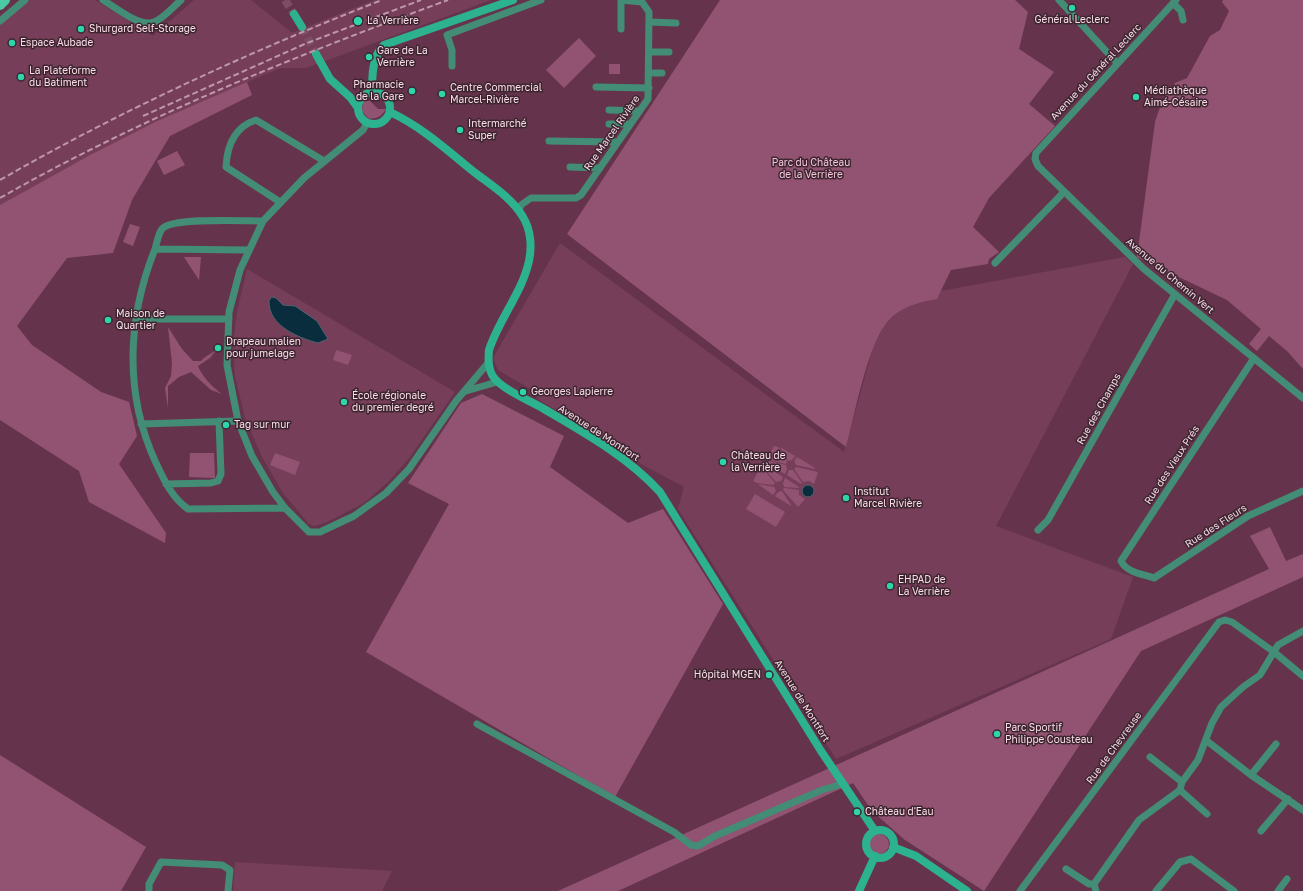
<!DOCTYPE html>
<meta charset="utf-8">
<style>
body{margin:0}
canvas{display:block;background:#65344c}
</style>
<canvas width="1303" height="891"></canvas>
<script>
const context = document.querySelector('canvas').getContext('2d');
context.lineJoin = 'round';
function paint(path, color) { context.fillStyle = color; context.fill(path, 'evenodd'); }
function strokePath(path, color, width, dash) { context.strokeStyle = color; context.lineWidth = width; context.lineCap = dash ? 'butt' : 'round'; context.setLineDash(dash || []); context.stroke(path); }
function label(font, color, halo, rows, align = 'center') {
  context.font = font + ' "Golos Text",sans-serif'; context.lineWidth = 3; context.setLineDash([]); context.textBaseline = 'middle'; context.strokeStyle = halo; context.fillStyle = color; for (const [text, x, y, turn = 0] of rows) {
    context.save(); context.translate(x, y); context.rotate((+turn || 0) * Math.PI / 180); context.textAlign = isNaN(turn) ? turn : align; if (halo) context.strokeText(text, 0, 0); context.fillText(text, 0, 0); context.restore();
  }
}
paint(new Path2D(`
 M20,0H95L153,36L194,0H251L292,33L374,0H491L306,68H280L155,122L90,155L0,205V16Z
 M560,243L844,452L873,348L884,326L891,318L901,310L920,302L937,299L941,291L1125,257L1133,264L996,526L1133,577L1111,639L836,759L678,509L684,487L630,458L609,443L538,399L539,394L498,370L493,358Z
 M247,269L455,392L410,457L389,481L364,503L325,523L314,526L309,524L283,493L262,457L245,418L235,376L233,344L237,312Z
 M235,862L392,871L382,891H233Z`), '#763e59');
paint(new Path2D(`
 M720,0H1015L1028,12L1019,49L1054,72L1029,104L1055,126L989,198L973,227L999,252L989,259L988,264L951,270L937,299C921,302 904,306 892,317C868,338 855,415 846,447L567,234Z
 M1223,0H1303V369L1287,351L1269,336L1257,351L1249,344L1261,329L1227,300L1137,257L1155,122C1158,113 1161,103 1166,95C1169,90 1173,89 1175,83L1187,78L1210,36L1220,30L1229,11L1222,2Z
 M579,38L596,56L564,88L546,70Z
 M609,64H620V74H609Z
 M247,82L252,95L170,136L132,200L113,253L67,258L17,326L32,345L101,392L129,402L137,436L119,464L166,533L165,543L89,502L79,471L0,420V205L90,155L155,122Z
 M363,101H370L378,109H386C382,116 376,120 368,118L362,111Z
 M177,151L185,165L164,175L157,161Z
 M130,224L140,227L133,246L123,242Z
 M184,257H201L199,280Z
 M168,327L182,349L193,361H201C206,355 212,354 218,348L210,358L198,366C201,375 213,388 222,394L211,390L191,372L179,377L168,386V408L165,388L171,376L172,363Z
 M336,350L352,355L348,365L333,360Z
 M482,394L564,436L550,467L628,523L663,509L723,604L615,797L366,652L449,504L408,483L461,403Z
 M774,446L778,447L787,461L786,464L770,460L767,458Z
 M780,447L795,456L792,460L788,461Z
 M190,453H214L215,478L189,477Z
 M275,453L300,462L295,475L270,465Z
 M797,457L815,468V469L796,465L794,461Z
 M769,461L786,465L787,469L785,474L768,464Z
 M767,467L783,477L781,481L776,482L765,470Z
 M796,467L818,472L814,484L809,481L803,482L794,469Z
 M760,468L764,470L775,483L773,485L757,483L753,481Z
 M789,470H793L802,483L801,484L787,475Z
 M785,478L799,487V488L784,487L783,483Z
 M758,484L774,487L776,491L773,495Z
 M784,488L799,490V495L805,499L798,507L783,490Z
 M782,491L791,505V506L775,496L778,492Z
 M755,494L785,512L776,527L746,509Z
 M1270,527L1286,561L1303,554V577L1141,651L984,891L905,840L872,811L853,783L618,891H558L1269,569L1250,536Z
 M0,755L146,847L121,891H0Z
 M869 844a10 10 0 1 1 20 0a10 10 0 1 1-20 0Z`), '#915371');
const water = new Path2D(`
 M272,297L276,298L283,305L295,306L317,321L328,339L318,343C299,338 268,326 269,301Z
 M802 491a6 6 0 1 1 12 0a6 6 0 1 1-12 0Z`);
paint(water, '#092d3c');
strokePath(water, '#526270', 1);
strokePath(new Path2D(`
 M285,0L294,14
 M302,27L316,54`), '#7c4d64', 8, [8, 4]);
strokePath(new Path2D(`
 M103,0C115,7 140,28 154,22C164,18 173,7 181,0
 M1059,0L1117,63
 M1176,0L1036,153L1035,159L1038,166L1144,269L1303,398
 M1173,3L1181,11L1183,20
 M0,21L25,0
 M650,22L676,23
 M621,29V0
 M650,52H669
 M452,66V50L447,35L541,0
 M649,73H662
 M596,87L649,88
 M609,110L639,111
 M367,123L363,130L304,178L263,221L240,270L229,312L227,365L238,421L252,456L273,492L285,508L309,532H320L354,516L386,493L409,469L456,401L488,363
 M609,124H629
 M549,141L617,142
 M570,167L600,168
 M280,202L226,167C227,146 234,127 256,120L324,161
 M519,210L521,205L531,198H576L581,195L648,99L649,12L642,2L621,0
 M263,221C245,221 171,217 162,229C158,234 157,243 155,249C127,319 124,394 156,463C164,480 172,498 188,509L285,508
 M155,249L248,250
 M995,263L1064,192
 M136,319H229
 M1254,358L1121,561C1127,573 1143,574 1154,578L1248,516L1303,491
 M466,391L497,382
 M141,424L238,421
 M166,484L211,483L218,481L221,474L219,421
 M1038,530L1048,520L1175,294
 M477,724L674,832L691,845L698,846L715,836L822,790L842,784
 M1207,741L1251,775L1303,810
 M1150,757L1182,782
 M1251,775L1276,744
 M1180,790L1207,814
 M1261,831L1288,799
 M1066,869L1089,884H1094
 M149,891V884L161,862L222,865L230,870L228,891
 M1020,891L1219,622L1225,620L1232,622L1274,652L1303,676
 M1096,891L1094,884L1139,820L1180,790L1182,782L1198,760L1212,723L1221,707L1243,687L1260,675L1278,645L1303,631
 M1156,891L1180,862L1191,859L1234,891
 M1278,891L1287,879`), '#438c75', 7);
strokePath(new Path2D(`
 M294,14L302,27
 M316,54L330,79L350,97L358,108
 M372,92C372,77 372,56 384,45L513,0
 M358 108a16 16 0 1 1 32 0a16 16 0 1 1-32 0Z
 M390,112C422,127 447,150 474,172C491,185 512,198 523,217C531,230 532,247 529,261C522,293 499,319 489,350C488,361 488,373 497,381C509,393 529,400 544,409C585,433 628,457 660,492L821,751L875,831
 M866 844a14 14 0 1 1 28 0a14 14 0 1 1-28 0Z
 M893,847L916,856L967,891
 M859,891L875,856`), '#2cb28f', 8);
strokePath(new Path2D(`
 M0,5L5,0`), '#4bc9a5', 10);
strokePath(new Path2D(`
 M143,116L307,43L421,0
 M0,180C122,110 251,51 382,0
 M0,198C142,117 295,56 448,0`), '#be97a9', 2, [6, 3]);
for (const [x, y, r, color] of [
 [1072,8,4,"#2ed4aa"],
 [358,21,5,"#2ed4aa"],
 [81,29,4,"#2ed4aa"],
 [12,43,4,"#2ed4aa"],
 [369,57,4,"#2ed4aa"],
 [21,77,4,"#2ed4aa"],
 [412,91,4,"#2ed4aa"],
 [442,94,4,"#2ed4aa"],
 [1136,97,4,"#2ed4aa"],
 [460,130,4,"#2ed4aa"],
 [108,320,4,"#2ed4aa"],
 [218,348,4,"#2ed4aa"],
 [523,392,4,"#2ed4aa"],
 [344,402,4,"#2ed4aa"],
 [226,425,4,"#2ed4aa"],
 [723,462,4,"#2ed4aa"],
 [846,498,4,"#2ed4aa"],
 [890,586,4,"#2ed4aa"],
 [769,675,4,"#2ed4aa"],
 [997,734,4,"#2ed4aa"],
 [857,812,4,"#2ed4aa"]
]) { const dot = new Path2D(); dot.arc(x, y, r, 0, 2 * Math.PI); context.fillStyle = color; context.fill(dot); strokePath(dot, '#3c252f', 1.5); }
label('10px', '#fbdce9', '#3c252f', [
 ["Général Leclerc",1072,20,"center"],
 ["La Verrière",367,21],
 ["Shurgard Self-Storage",89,29],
 ["Espace Aubade",20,43],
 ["Gare de La",377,51],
 ["Verrière",377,63],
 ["La Plateforme",29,71],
 ["du Batiment",29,83],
 ["Pharmacie",404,85,"right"],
 ["de la Gare",404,97,"right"],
 ["Centre Commercial",450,88],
 ["Marcel-Rivière",450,100],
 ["Médiathèque",1144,91],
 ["Aimé-Césaire",1144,103],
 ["Intermarché",468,124],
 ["Super",468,136],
 ["Maison de",116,314],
 ["Quartier",116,326],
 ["Drapeau malien",226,342],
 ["pour jumelage",226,354],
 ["Georges Lapierre",531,392],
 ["École régionale",352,396],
 ["du premier degré",352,408],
 ["Tag sur mur",234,425],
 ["Château de",731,456],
 ["la Verrière",731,468],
 ["Institut",854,492],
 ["Marcel Rivière",854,504],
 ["EHPAD de",898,580],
 ["La Verrière",898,592],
 ["Hôpital MGEN",761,675,"right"],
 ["Parc Sportif",1005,728],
 ["Philippe Cousteau",1005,740],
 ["Château d'Eau",865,812]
], 'left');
label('10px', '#fbdce9', '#3c252f', [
 ["Avenue du Général Leclerc",1096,72,-47],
 ["Rue Marcel Rivière",612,133,-55],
 ["Avenue du Chemin Vert",1170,276,40],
 ["Rue des Champs",1099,409,-61],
 ["Avenue de Montfort",599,433,33],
 ["Rue des Vieux Prés",1172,465,-57],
 ["Rue des Fleurs",1216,526,-33],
 ["Avenue de Montfort",802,701,58],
 ["Rue de Chevreuse",1114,748,-54]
]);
label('10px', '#f5c5da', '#3c252f', [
 ["Parc du Château",811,163],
 ["de la Verrière",811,175]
]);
</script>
